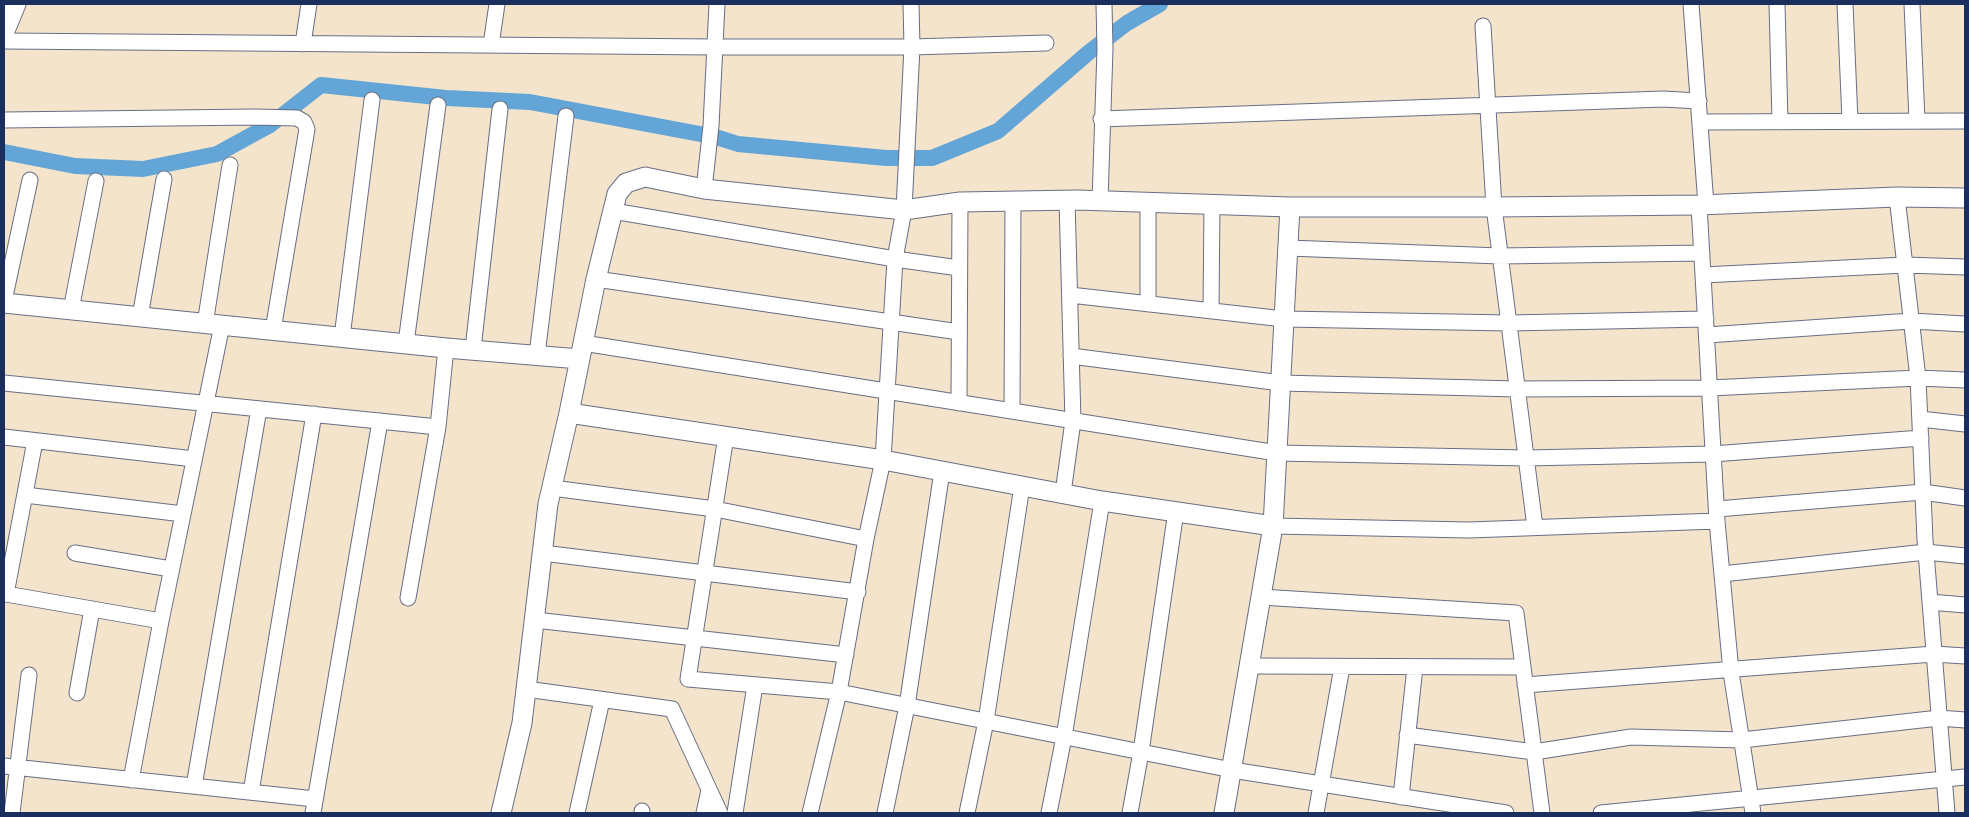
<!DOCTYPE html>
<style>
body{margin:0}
#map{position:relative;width:1969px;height:817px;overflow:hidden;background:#f5e4cc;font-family:"Balsamiq Sans",sans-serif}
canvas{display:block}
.frame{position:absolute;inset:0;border:5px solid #1b2f5e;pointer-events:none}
</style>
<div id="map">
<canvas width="1969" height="817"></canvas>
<div class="frame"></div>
</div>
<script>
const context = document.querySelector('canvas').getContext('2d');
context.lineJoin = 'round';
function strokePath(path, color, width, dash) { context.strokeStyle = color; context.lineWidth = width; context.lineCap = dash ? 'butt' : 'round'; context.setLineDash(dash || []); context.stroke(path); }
strokePath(new Path2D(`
 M4,152L75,166L143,169L217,154L270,125L321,85L446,98L530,102L716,137L738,144L886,158H932L998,131L1088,53L1127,23L1160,4`), '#63a5d7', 16);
const minor = new Path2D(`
 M1691,4L1706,205
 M1777,4L1780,122
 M1845,4L1850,121
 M1912,4L1917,121
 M1483,26L1494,207L1535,527
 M4,41L715,47H912L1046,43
 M303,44L309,4
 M491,45L497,4
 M1101,119L1663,99L1699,101
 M4,120L255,117L297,118L304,122L307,129L273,330
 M1700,122L1965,121
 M704,189L711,126L717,4
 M1897,197L1918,378L1925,540L1947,813
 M1100,201L1105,49L1104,4
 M1148,202V304
 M1699,205L1717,521L1731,672L1753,813
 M613,211L895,259L959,268
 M1288,248L1500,256L1702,253
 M1703,275L1905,265L1965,267
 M596,279L959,332
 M1070,295L1284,319L1509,323L1706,319
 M4,301L30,180
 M71,310L96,181
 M1211,311L1212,204
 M140,317L164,179
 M205,324L230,165
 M1707,335L1911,321L1965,324
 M342,337L372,100
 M406,343L438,105
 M583,343L1277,453L1526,458L1713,454L1921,438
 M473,349L500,109
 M537,355L566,116
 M1071,356L1281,383L1517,389L1710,388L1918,378L1965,380
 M4,383L438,427L446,348
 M959,403L960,202
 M1012,411L1013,201
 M1920,419L1965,424
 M726,436L688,679L839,692L1232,770L1506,813
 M4,437L194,459
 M35,441L6,594L161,621
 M552,488L715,509L866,539
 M1063,493L1073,421L1067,200
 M25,495L183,514
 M1717,509L1923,492L1965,498
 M1273,526L1469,530L1717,521
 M75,553L171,569
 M543,553L858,592
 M1722,574L1926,552L1965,556
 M1261,597L1516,613L1542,813
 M408,598L438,427
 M1930,602L1965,605
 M535,620L846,655
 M1250,666L1523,667
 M1525,685L1934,654L1965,656
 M526,689L672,709L720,813
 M77,693L92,609
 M1407,735L1534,752L1631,737L1742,740L1939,718L1965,720
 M4,766L315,799
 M131,780L161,621L222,325
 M194,786L259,409
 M251,792L314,414
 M1401,797L1415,667
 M12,813L29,675
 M313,813L380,421
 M577,813L602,700
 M642,813V811
 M704,813L709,790
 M735,813L755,685
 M810,813L839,692L866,539L883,460L895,259L904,210L912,47L911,4
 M885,813L907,706L942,471
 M967,813L986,721L1022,486
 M1049,813L1064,737L1102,501
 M1130,813L1141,752L1176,511
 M1316,813L1342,667
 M1601,813L1965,777`);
const tertiary = new Path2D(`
 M4,33L16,4
 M4,303L446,348L580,359
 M569,413L883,460L1102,501L1273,526
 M501,813L522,723L548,504L569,413L596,279L617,194L626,183L645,177L704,189L904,210L960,202L1077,200L1290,207H1494L1699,205L1897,197L1965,198
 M1224,813L1273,526L1290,207`);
strokePath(minor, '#676e84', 17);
strokePath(tertiary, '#676e84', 21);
strokePath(minor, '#fff', 15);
strokePath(tertiary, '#fff', 19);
</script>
